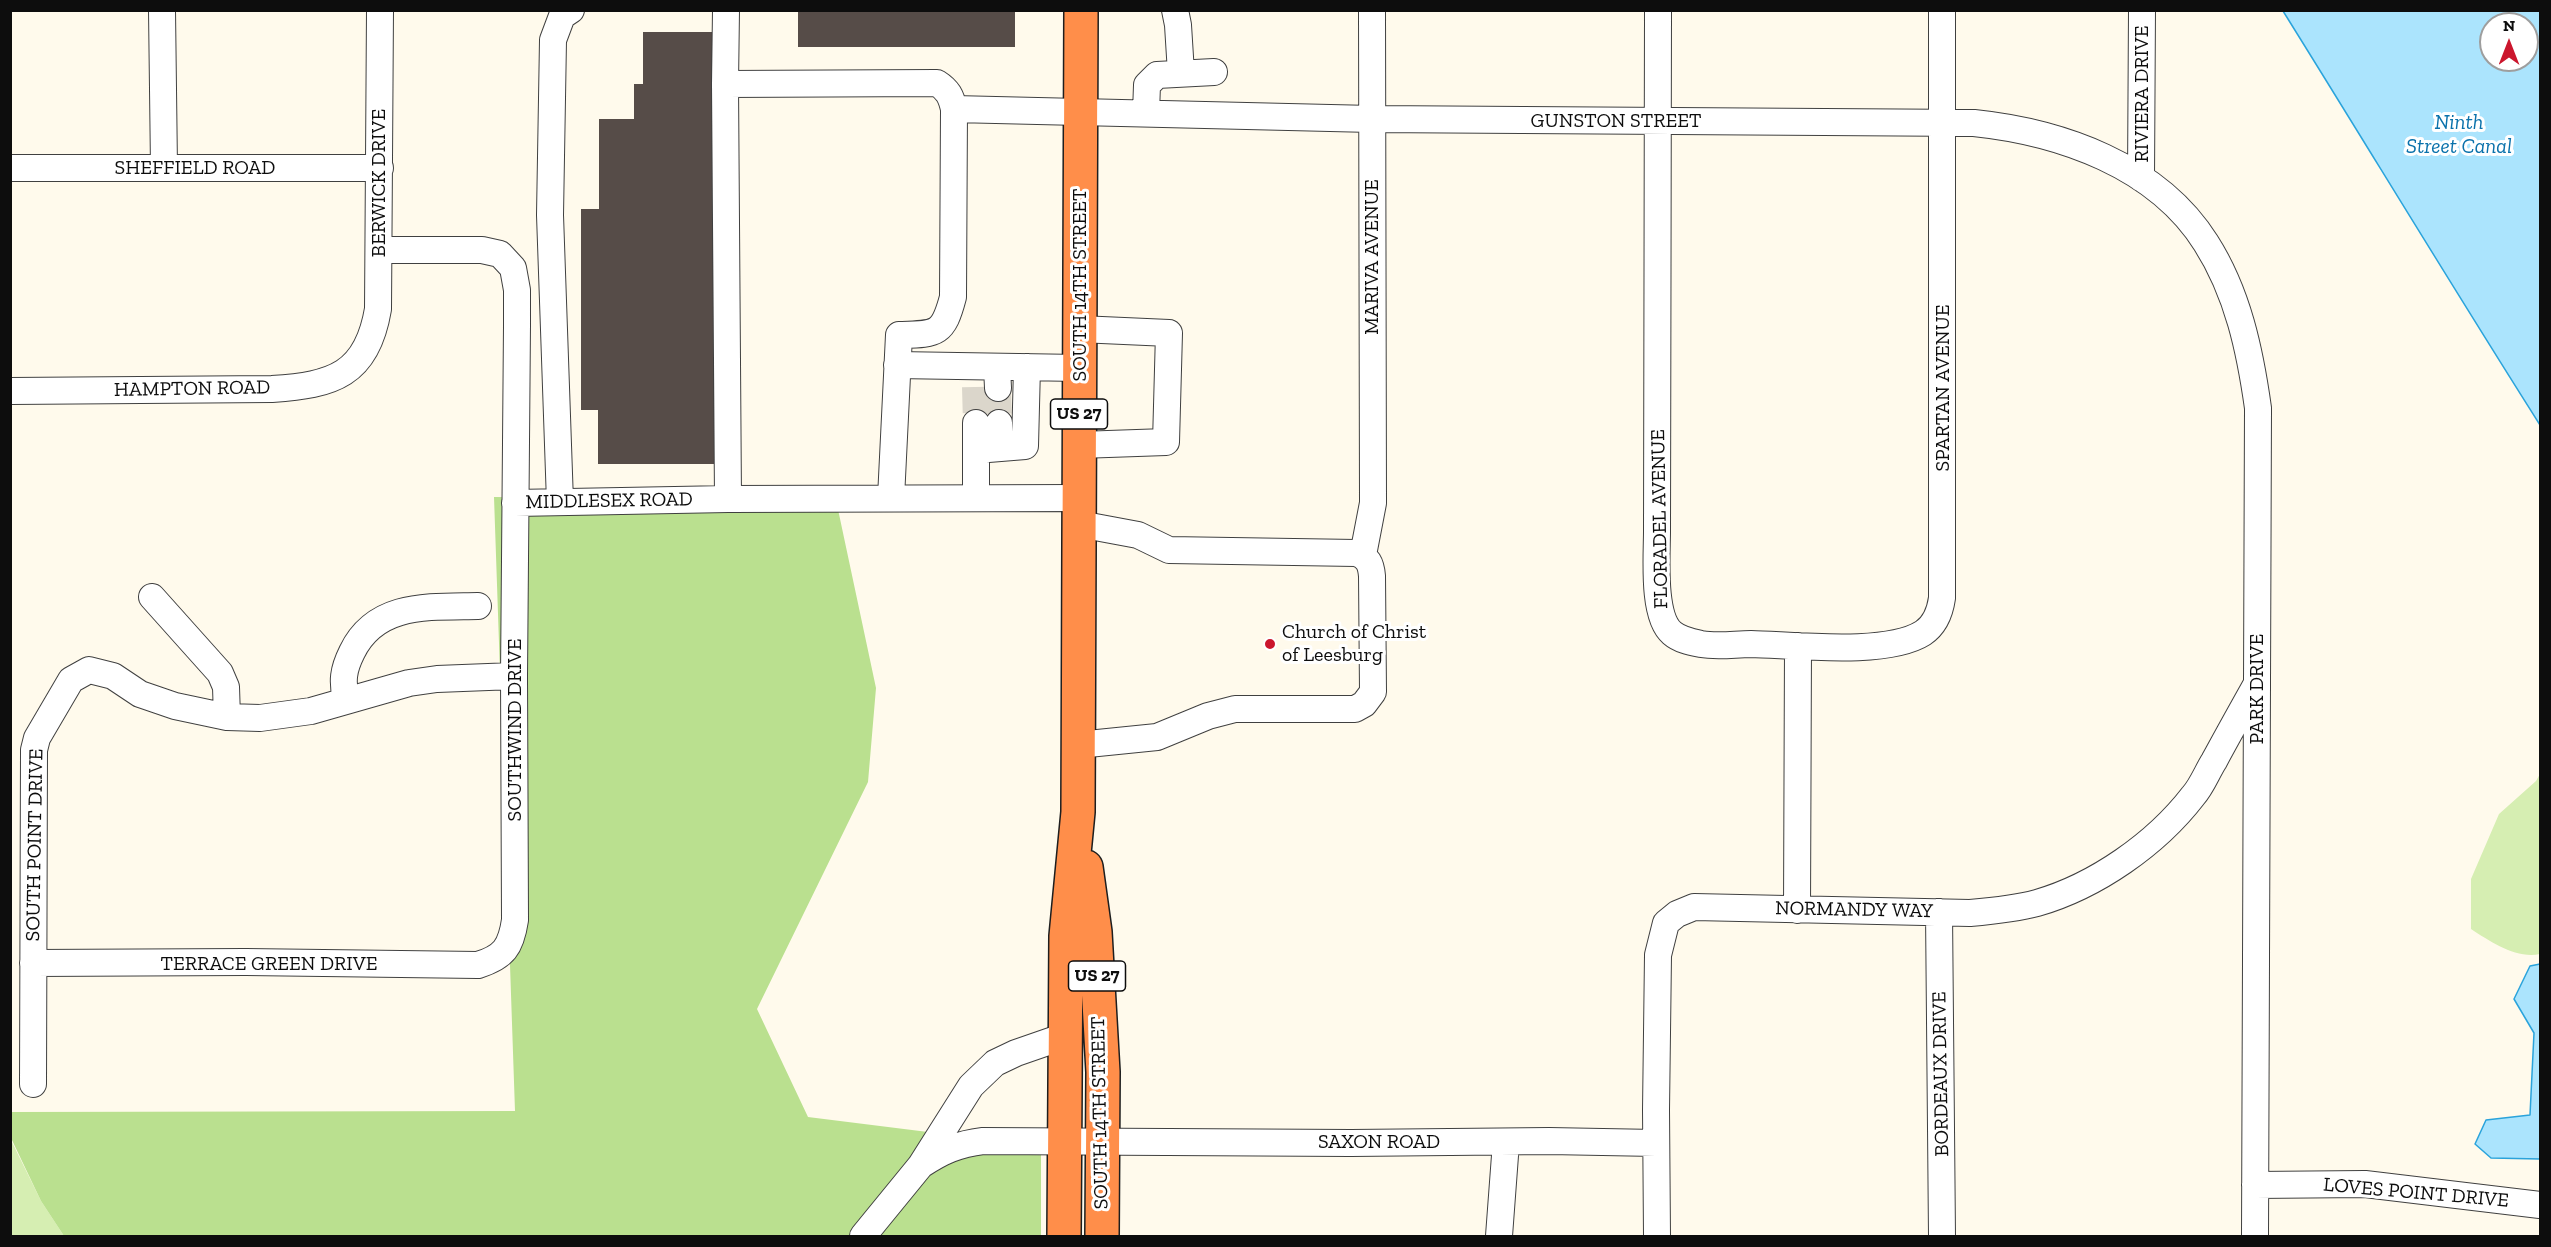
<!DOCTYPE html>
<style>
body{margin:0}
#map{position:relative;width:2551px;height:1247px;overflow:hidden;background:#fffaec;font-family:"Zilla Slab",serif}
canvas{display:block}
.frame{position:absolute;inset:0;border:12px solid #0d0d0d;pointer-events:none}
.north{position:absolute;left:2479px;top:12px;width:60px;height:60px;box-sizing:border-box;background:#fff;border:2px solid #9e9e9e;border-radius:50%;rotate:0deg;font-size:16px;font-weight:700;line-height:24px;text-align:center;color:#0d0d0d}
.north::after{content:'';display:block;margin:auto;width:21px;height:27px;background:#cb162d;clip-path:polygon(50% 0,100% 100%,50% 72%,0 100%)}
</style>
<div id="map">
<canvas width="2551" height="1247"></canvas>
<div class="frame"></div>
<div class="north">N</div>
</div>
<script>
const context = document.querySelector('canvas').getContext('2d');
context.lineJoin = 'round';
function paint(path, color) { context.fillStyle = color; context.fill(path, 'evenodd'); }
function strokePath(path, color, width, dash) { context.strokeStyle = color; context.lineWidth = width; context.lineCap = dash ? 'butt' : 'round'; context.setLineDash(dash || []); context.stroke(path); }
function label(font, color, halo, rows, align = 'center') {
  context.font = font + ' "Zilla Slab",serif'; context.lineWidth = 6; context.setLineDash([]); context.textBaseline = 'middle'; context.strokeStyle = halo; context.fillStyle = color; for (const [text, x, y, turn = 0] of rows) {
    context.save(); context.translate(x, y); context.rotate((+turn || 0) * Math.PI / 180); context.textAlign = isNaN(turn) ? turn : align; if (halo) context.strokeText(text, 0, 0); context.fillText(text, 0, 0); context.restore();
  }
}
paint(new Path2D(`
 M2540,774V954C2516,959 2491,942 2471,929V879L2499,814L2536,781Z
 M10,1138L41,1201L64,1236H11Z`), '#d6eeb2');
paint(new Path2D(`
 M494,497L836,500L876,688L868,782L757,1009L808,1117L952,1135L908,1160L909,1163L849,1236H64L41,1201L11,1138V1112L515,1111Z
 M983,1152H1041V1236H877L928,1174L948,1160Z`), '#bae08f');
const water = new Path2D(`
 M2283,11H2540V425C2453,288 2369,149 2283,11ZM2491,24H2527V60H2491Z
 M2540,964V1159L2491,1158L2475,1144L2486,1120L2530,1115L2534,1033L2514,999L2530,966Z`);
paint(water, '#abe4fd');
strokePath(water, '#2aa3db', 1.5);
paint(new Path2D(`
 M798,10H1015V47H798Z
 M643,32H717L718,464H598V410H581V209H599V119H634V84H643Z`), '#564c48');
strokePath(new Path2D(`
 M975,387L976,423
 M998,388L999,423`), '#dbd6cb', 26, [26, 13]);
const minor = new Path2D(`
 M162,10L164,168
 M726,10L725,84L937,83C948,90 951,96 954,109L1372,119L1974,123C2060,132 2157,165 2206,243C2238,293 2250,351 2258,408L2255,1236
 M1175,10L1178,25L1181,73
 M1658,10L1657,531C1657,556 1652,616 1672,633C1680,640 1691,642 1701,644C1718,647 1735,644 1751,644C1794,645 1887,656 1923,633C1935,625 1940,612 1942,598V10
 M725,84L728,499
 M1146,113L1147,85L1157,75L1214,72
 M10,168H380
 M2141,178L2142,10
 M1079,329L1169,333L1166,442L1079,445
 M897,365L1079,368
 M997,367L998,388
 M10,391L272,389C333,385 367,375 378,309L380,10
 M976,423V450
 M999,423L1000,448
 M976,497V450L1025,446L1027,367
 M891,498L899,335C937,334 943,335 953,297L954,109
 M560,502L550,215L553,40L562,16L571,10
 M515,503L728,499L1079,498
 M1363,555L1373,503L1372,10
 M152,597L220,673L226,687L227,717
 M346,700C342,681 343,670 352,652C376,602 430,607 478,606
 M1078,745L1157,737L1208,716L1235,709H1355L1364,704L1373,692L1372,576C1371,564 1368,557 1356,553L1169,550L1138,535L1079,524
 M1797,910L1798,646
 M1939,912L1942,1236
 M33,963L246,962L478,965C504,957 511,947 515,920L514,676L517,325V290L513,268L500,254L482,250H379
 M33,1084L34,750L37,738L71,680L89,670L113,676L140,694L175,706L227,717L260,718L311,711L409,683L437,679L514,676
 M921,1165C942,1151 958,1144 983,1141L1351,1143L1549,1141L1656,1143
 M2255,1185L2365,1184L2540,1205
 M863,1236L921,1165L971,1086L995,1063L1016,1053L1065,1036
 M1499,1236L1506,1142
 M1657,1236L1656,1110L1658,955L1666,923L1677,914L1694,907L1970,913C1993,911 2015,909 2037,903C2096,886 2156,844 2193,796C2202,786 2207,772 2214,761C2228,735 2242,710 2256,685`);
const highway = new Path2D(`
 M1086,867L1095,932L1103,1072L1102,1236
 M1064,1236L1066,936L1078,812L1081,10`);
strokePath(minor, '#404040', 28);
strokePath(highway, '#1e1e1e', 36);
strokePath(minor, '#fff', 26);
strokePath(highway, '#ff8e4a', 33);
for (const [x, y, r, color] of [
 [1270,644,6,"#cb162d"]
]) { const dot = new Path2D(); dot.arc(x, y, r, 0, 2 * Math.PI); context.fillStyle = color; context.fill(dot); strokePath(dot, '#fff', 2); }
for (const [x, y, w] of [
 [1079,414,57],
 [1097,976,57]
]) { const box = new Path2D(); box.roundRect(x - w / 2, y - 15, w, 30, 4.5); context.fillStyle = '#fff'; context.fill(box); strokePath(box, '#0d0d0d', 1.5); }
label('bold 18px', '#0d0d0d', null, [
 ["US 27",1079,414],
 ["US 27",1097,976]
]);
label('20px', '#0d0d0d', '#fff', [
 ["RIVIERA DRIVE",2142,94,-90],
 ["GUNSTON STREET",1616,121],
 ["SHEFFIELD ROAD",195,168],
 ["BERWICK DRIVE",379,183,-90],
 ["MARIVA AVENUE",1372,257,-90],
 ["SOUTH 14TH STREET",1080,285,-90],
 ["SPARTAN AVENUE",1943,388,-90],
 ["HAMPTON ROAD",192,389,-1],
 ["MIDDLESEX ROAD",609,501,-1],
 ["FLORADEL AVENUE",1660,519,-91],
 ["PARK DRIVE",2257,689,-90],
 ["SOUTHWIND DRIVE",515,730,-90],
 ["SOUTH POINT DRIVE",35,845,-89],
 ["NORMANDY WAY",1854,910,1],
 ["TERRACE GREEN DRIVE",269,964],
 ["BORDEAUX DRIVE",1941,1074,-91],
 ["SOUTH 14TH STREET",1100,1113,-91],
 ["SAXON ROAD",1379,1142],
 ["LOVES POINT DRIVE",2416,1193,5]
]);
label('20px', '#0d0d0d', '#fff', [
 ["Church of Christ",1282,632],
 ["of Leesburg",1282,655]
], 'left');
label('italic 21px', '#0971ab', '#fff', [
 ["Ninth",2459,123],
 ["Street Canal",2459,147]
]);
</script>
